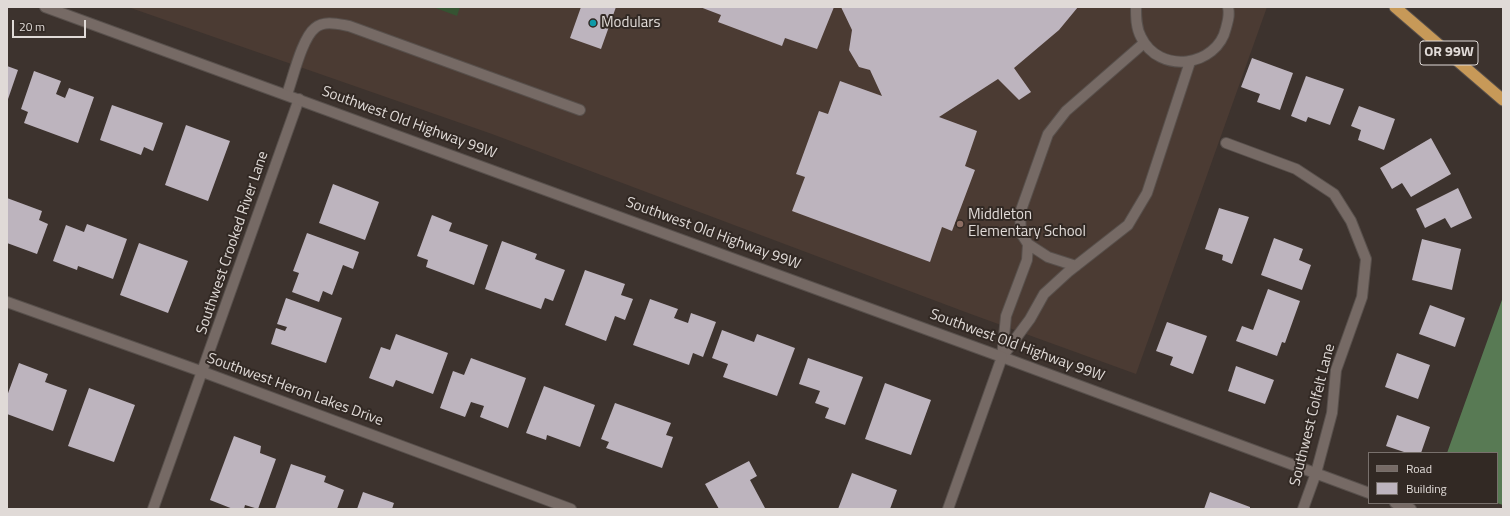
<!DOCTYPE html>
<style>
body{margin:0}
#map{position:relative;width:1510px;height:516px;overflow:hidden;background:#3d332e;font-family:"Titillium Web",sans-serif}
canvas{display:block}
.frame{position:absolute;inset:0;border:8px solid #e0dad7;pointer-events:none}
.legend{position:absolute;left:1368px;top:452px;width:130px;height:52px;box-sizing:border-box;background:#322924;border:1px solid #78706c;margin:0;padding:5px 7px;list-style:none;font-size:12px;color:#e0dad7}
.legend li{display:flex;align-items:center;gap:8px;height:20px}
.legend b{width:20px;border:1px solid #78706c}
.scale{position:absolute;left:12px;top:20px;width:74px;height:18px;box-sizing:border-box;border:2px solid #e0dad7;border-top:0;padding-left:5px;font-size:12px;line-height:14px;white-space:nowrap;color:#e0dad7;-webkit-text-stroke:3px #322924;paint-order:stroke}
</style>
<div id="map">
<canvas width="1510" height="516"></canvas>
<div class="frame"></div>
<ul class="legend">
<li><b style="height:5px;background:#766a65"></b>Road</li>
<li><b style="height:11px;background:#bdb4be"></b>Building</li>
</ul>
<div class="scale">20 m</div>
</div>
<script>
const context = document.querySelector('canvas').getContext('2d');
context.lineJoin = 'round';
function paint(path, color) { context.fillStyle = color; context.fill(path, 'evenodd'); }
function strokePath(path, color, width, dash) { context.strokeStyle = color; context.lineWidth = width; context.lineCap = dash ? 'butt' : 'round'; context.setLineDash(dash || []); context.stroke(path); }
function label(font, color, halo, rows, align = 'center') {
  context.font = font + ' "Titillium Web",sans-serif'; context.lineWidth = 4; context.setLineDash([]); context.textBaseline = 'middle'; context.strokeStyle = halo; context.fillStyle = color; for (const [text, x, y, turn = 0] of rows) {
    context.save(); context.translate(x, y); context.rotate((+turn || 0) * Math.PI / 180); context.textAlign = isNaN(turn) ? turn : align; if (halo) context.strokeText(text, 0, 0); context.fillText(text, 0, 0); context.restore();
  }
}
paint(new Path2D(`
 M128,7H1267L1136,374L968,313L492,134Z`), '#4b3b33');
paint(new Path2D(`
 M433,7H460L457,16Z`), '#355332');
paint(new Path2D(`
 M1503,297V505L1497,503V453H1447Z`), '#587a54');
paint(new Path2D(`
 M581,7H616L601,49L570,38Z
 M700,7H834L817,49L785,38L782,46L718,22L721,15Z
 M841,7H1078L1059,30L1014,68L1031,92L1019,100L998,79L939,117L977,131L965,166L975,170L952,231L942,227L930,262L792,211L805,177L796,174L819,111L828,114L840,81L882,96L870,70L859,67L849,50L852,30Z
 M1252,58L1293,73L1280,110L1257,102L1260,94L1241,87Z
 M7,66L18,70L7,102Z
 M34,71L61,81L56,94L65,98L69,88L94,97L78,143L24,123L28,112L21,109Z
 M1306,76L1344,89L1330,125L1308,117L1306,122L1291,116Z
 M112,105L163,123L153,151L144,147L141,155L100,140Z
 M1359,106L1395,119L1384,150L1358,140L1361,130L1351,126Z
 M186,125L230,141L208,201L165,185Z
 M1431,138L1451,174L1411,197L1402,183L1392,189L1380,168Z
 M333,184L379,202L365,240L319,223Z
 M1458,188L1472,218L1451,228L1445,218L1425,228L1416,209Z
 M7,198L42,211L39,220L48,224L37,254L7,243Z
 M1219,208L1249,217L1232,264L1222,260L1223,255L1205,249Z
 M432,215L452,223L449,231L488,245L474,285L426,267L428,260L417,256Z
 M87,224L127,239L113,279L78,266L77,270L53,261L66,225L84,232Z
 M307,233L359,252L353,269L343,265L332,295L323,291L319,302L292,292L299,273L293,271Z
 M1274,238L1303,249L1299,260L1311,265L1302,290L1261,275Z
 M1422,239L1461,249L1452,290L1412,280Z
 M502,241L537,254L535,259L565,270L553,301L545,298L541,309L485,289Z
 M139,243L188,261L168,313L120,295Z
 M585,270L625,284L621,295L633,299L625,320L615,316L606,341L565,325Z
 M1268,289L1300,301L1285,343L1282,342L1277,356L1236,341L1242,326L1253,330Z
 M286,298L342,318L326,363L271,344L276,328L285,331L287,327L277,324Z
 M650,299L678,309L674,318L688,323L691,313L716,322L703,357L693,353L689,365L633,345Z
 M1430,305L1465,318L1455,347L1419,334Z
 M1167,322L1207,336L1193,374L1170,365L1173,357L1156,351Z
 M722,330L754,342L757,334L795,348L777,396L723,377L728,364L712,358Z
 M396,334L448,353L433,394L396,380L393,387L369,378L381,347L390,350Z
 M1397,353L1430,365L1418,399L1385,387Z
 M471,358L526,378L508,428L480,417L484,406L471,402L465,417L440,408L453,371L464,375Z
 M808,358L863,377L845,425L825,418L829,408L815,403L820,391L799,384Z
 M19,363L48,374L45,382L67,390L53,431L7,414V396Z
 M1236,366L1274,380L1265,404L1228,391Z
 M885,383L931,400L911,455L865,439Z
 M544,386L595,405L580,447L547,435L546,440L526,433Z
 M89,388L135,405L114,462L68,446Z
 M615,403L671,423L666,435L673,437L662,468L606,448L609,442L601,439Z
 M1397,415L1430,427L1421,453H1407L1386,446Z
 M234,436L261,446L260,453L276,459L258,509L245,505L244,509H233L210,500Z
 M749,461L757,476L750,480L765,508L719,509L705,484Z
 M291,464L326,476L324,482L344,490L337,509H275Z
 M852,473L897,490L890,509H838Z
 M363,492L394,503L392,509H357Z
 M1210,492L1250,507V509H1204Z`), '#bdb4be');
const service = new Path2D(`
 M1136,7C1136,17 1136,28 1141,37C1159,75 1217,67 1226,28C1228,20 1230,15 1228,7
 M287,94C293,78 302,38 315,28C324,20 338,24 349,26L580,110
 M1028,244L1048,257L1076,266
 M1002,357L1006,316L1027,260L1028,244L1021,233L1020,213L1048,134L1066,111L1144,43
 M1002,357L1030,319L1044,294L1068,272L1128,225L1147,193L1190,62`);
const minor = new Path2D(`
 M1226,143L1296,169L1334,194L1351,221L1366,259L1362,297L1336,370L1332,413L1316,473L1303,509
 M7,302L203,372L571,509
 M1002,357L1369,493
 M1395,503L1411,509
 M153,509L299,99`);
const tertiary = new Path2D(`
 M45,7L1002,357L948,509`);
const trunk = new Path2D(`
 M1395,7L1503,100`);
strokePath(service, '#58504c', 12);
strokePath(minor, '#58504c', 12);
strokePath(tertiary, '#58504c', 12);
strokePath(trunk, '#58504c', 13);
strokePath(service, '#766a65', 10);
strokePath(minor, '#766a65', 10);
strokePath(tertiary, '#766a65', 10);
strokePath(trunk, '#c79958', 11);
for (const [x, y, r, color] of [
 [593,23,4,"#0f9aa8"],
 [960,224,4,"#8d6e63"]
]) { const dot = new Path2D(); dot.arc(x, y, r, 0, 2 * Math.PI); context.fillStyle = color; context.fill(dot); strokePath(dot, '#322924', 1.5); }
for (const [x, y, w] of [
 [1449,53,58]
]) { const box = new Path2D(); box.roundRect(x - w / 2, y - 12, w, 24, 3); context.fillStyle = '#322924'; context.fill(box); strokePath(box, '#e0dad7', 1); }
label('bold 14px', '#e0dad7', null, [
 ["OR 99W",1449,53]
]);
label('15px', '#e0dad7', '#322924', [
 ["Modulars",601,23],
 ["Middleton",968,215],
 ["Elementary School",968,232]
], 'left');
label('15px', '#e0dad7', '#322924', [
 ["Southwest Old Highway 99W",409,123,20],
 ["Southwest Old Highway 99W",713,234,20],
 ["Southwest Crooked River Lane",233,243,-71],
 ["Southwest Old Highway 99W",1017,346,20],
 ["Southwest Heron Lakes Drive",295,390,20],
 ["Southwest Colfelt Lane",1313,415,-76]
]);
</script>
